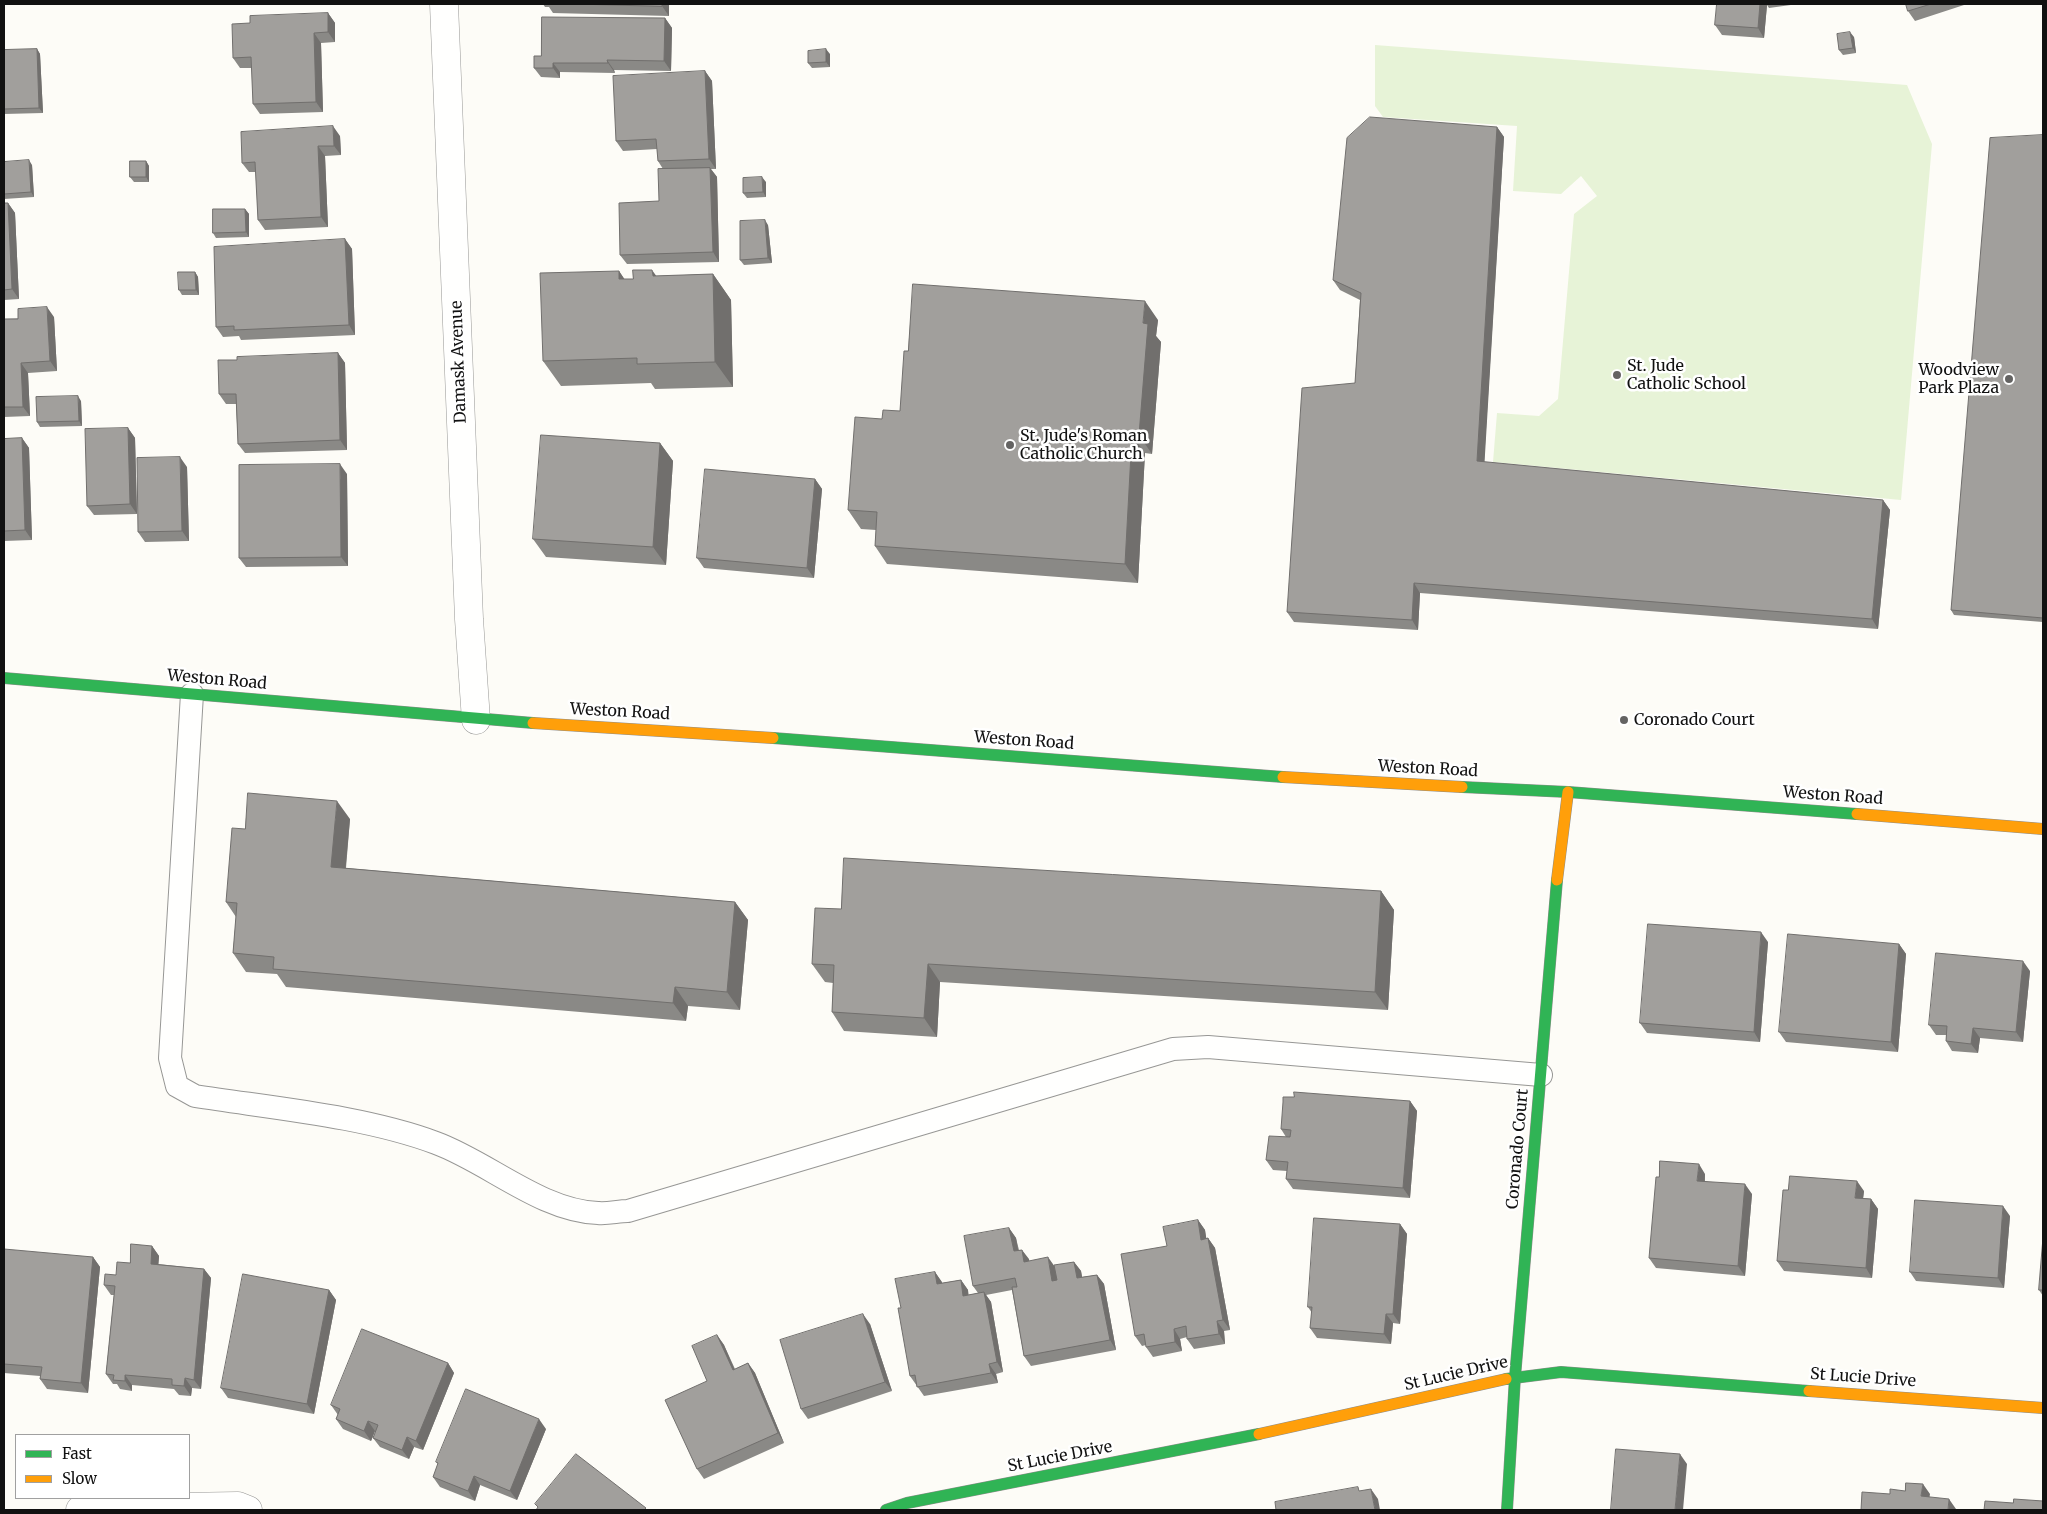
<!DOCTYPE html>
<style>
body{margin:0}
#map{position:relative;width:2047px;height:1514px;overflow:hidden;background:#fdfcf7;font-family:Merriweather,serif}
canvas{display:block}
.frame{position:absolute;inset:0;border:5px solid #111;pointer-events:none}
.legend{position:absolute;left:15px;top:1434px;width:175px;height:65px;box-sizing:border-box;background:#fff;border:1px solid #a0a0a0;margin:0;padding:6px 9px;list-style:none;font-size:15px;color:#111}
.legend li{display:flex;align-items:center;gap:10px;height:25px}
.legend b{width:25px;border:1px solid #a0a0a0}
</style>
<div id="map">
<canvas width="2047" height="1514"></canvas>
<div class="frame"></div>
<ul class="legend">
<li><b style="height:6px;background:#30b455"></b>Fast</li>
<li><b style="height:6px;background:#ff9f0a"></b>Slow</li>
</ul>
</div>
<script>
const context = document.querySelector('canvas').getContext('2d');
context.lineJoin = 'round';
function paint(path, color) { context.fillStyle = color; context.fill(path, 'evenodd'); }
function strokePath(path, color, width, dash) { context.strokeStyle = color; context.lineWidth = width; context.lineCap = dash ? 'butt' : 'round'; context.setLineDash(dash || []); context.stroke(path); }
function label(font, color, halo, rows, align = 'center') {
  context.font = font + ' Merriweather,serif'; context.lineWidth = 5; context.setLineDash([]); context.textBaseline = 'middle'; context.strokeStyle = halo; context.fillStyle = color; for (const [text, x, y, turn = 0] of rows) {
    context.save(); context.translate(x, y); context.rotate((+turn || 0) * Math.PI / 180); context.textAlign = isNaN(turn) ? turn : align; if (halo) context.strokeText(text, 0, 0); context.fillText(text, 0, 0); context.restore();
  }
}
paint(new Path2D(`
 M1375,45L1907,85L1932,144L1901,500L1493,462L1497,413L1539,416L1558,399L1574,214L1597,196L1581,176L1561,194L1513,191L1517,126L1383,117L1375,106Z`), '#e7f3d7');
const lane = new Path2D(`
 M192,694L170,1058L177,1086L195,1096C271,1108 364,1116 436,1143C488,1162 541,1211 598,1213C608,1214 618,1211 628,1211L1173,1049L1208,1047L1541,1075`);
const street = new Path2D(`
 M444,4L469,619L476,720
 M80,1510L130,1500L179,1507L238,1506L248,1510`);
const fast = new Path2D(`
 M4,678L533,723
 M773,738L1283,777
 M1462,787L1568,792L1857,814
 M1506,1379L1561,1372L1809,1391
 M886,1510L907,1503L1259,1434
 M1507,1510L1515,1377L1557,880`);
const slow = new Path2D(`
 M533,723L773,738
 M1283,777L1462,787
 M1857,814L2043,829
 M1557,880L1568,792
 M1809,1391L2043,1408
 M1259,1434L1506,1379`);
strokePath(lane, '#979795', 24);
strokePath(street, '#979795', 29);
strokePath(fast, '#8e8d8b', 12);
strokePath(slow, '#8e8d8b', 12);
strokePath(lane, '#fffffe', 22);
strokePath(street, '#fffffe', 28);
strokePath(fast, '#30b455', 11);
strokePath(slow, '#ff9f0a', 11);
paint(new Path2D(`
 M543,4H669V16L553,13L549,7H545Z
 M1240,4H1257V5Z
 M1717,4H1798L1769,8L1767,5L1764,38L1722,35L1715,25Z
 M1906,4H1964V5L1915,21L1908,11Z
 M328,13L335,23V42L321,43L323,112L260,114L253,104L252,68H240L233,58L250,23Z
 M665,18L672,28L671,71L614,70L615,73L560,72V78L541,77L534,68L541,56Z
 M1854,37L1856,53L1843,55L1839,50Z
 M37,49L40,54L43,113L4,114V50Z
 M830,54V67L812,68L808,63Z
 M705,71L712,81L716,169H711L717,177L719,262L627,264L620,255L659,201L663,169L658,161L657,149L623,151L616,141Z
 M1497,127L1504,137L1484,462L1883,500L1890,510L1878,629L1420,593L1418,630L1294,622L1287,612L1355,383L1360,300L1340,290L1333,280Z
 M2043,135V622L1954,615L1951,610Z
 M340,136L341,155L325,156L328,227L265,230L258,220L256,172H249L242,163Z
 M146,161L149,166V182H134L130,177Z
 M4,162L32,165L34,197L4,199Z
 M766,182V197L747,198L743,193Z
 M4,203H8L15,213L19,299L4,300Z
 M245,209L249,214V237L216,238L213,233Z
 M768,225L772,263L744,265L740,260Z
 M345,239L352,249L355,335L241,340L239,336L223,337L216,327Z
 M619,271L624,279H633L657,276L713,274L731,300L733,387L655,389L651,383L561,386L543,361Z
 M195,272L198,277L199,295H182L179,290Z
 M54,317L57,371L28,373L30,416L4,417V319Z
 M1158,320L1156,336L1161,342L1152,454L1145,453L1138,583L887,564L875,546L876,530L861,529L848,510L882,419L900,411L908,351Z
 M338,353L345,363L347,450L245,453L238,444L236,404H226L219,394L237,360Z
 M81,401L82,426L40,427L37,422Z
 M128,428L135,438L137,514L94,515L87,506Z
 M22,438L29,448L32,540L4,541V439Z
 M660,443L673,461L666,565L546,557L533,539Z
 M187,467L189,541L145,542L138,532Z
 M347,474L348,566L246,567L239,558Z
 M815,479L822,489L814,578L704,568L697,558Z
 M350,819L346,868L735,902L748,920L740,1010L688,1006L686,1021L286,987L277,974L246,972L233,953L236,917L226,902L245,829Z
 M1381,891L1394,910L1388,1010L940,982L937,1037L844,1031L832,1012L833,983L825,982L812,964L841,909Z
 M1768,942L1760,1042L1647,1033L1640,1023Z
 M1899,944L1906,954L1898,1052L1786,1042L1779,1032Z
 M2030,971L2023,1042L1980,1038L1978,1053L1952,1051L1946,1041V1035H1936L1929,1025Z
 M1410,1101L1417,1111L1410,1198L1293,1189L1286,1179L1287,1171L1273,1170L1266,1160L1286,1137L1281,1129Z
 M1705,1174V1181L1752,1194L1745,1276L1656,1268L1649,1258Z
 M1864,1191L1863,1198L1871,1199L1878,1209L1872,1278L1784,1271L1777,1261Z
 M2010,1216L2004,1288L1916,1281L1910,1272Z
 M1198,1220L1205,1230L1206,1239L1208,1238L1215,1248L1230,1330L1224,1331L1225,1344L1194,1349L1187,1339V1337L1180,1339L1182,1351L1153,1357L1146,1347V1345L1142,1346L1135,1336Z
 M1400,1224L1407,1234L1400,1324L1393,1323L1391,1344L1317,1338L1310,1328L1312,1313L1308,1307Z
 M1009,1228L1016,1238L1019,1250H1022L1029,1261L1054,1266L1074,1262L1081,1271L1082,1277L1097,1275L1104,1284L1116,1350L1031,1366L1024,1356L1012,1290L986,1295L991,1302L1003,1372L996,1374L998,1383L924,1396L910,1376L901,1308L935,1272L942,1283L961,1280L968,1290V1295L978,1293L973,1286Z
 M2043,1238V1296L2039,1290Z
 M152,1246L159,1256L158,1264L204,1269L211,1278L201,1389L192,1388L191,1396L179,1395L174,1389L132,1385V1391L120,1389L117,1384H113L106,1374L114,1295H111L104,1285L130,1263Z
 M4,1254L93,1257L100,1267L88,1393L47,1389L40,1379V1376L4,1373Z
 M329,1290L336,1300L314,1414L228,1398L221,1388Z
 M870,1324L892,1391L808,1419L801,1409Z
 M717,1335L724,1345L735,1369L748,1363L755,1373L784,1443L704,1479L697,1469L707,1381Z
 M448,1363L454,1373L423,1450L414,1447L409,1459L380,1447L373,1438L376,1431H375L371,1441L343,1429L336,1419L338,1415L331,1405Z
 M546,1429L517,1500L480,1485L475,1501L440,1487L433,1477L438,1464L436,1462Z`), '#8a8986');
paint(new Path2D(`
 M662,4H669V16L662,6Z
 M1760,4H1766L1767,5L1764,38L1758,28Z
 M328,13L335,23V42L328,32Z
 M665,18L672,28L671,71L664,61Z
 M1850,32L1854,37L1856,53L1853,48Z
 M314,33L321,43L323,112L316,102Z
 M37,49L40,54L43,113L39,108Z
 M826,49L830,54V67L826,62Z
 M607,60L614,70L615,73L608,63Z
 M553,63L560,72V78L553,68Z
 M705,71L712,81L716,169L709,159Z
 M333,126L340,136L341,155L334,146Z
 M1497,127L1504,137L1484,471L1477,461Z
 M318,146L325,156L328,227L321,217Z
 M29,160L32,165L34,197L31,192Z
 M146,161L149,166V182L146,177Z
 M710,168L717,177L719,262L713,252Z
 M762,177L766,182V197L763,192Z
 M8,203L15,213L19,299L12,289Z
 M245,209L249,214V237L246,232Z
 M765,220L768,225L772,263L768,258Z
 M345,239L352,249L355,335L349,325Z
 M652,270L670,295L653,276Z
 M619,271L636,296L619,279Z
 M195,272L198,277L199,295L196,290Z
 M713,274L731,300L733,387L715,362Z
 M1145,301L1158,320L1156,336L1161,342L1152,454L1139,435L1143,323Z
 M47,307L54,317L57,371L50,361Z
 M338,353L345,363L347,450L340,440Z
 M21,363L28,373L30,416L23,407Z
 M78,396L81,401L82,426L79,421Z
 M128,428L135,438L137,514L130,504Z
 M1132,435L1145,453L1138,583L1125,564Z
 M22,438L29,448L32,540L25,530Z
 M660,443L673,461L666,565L653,547Z
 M180,457L187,467L189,541L182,531Z
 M340,464L347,474L348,566L341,557Z
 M815,479L822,489L814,578L807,568Z
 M1883,500L1890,510L1878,629L1872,619Z
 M1414,583L1420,593L1418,630L1412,620Z
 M337,801L350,819L344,885L331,867Z
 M1381,891L1394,910L1388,1010L1375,992Z
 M735,902L748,920L740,1010L727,992Z
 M1761,932L1768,942L1760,1042L1754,1032Z
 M1899,944L1906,954L1898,1052L1891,1042Z
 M2023,961L2030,971L2023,1042L2016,1032Z
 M928,964L940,982L937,1037L924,1018Z
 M675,987L688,1006L686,1021L673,1003Z
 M1973,1028L1980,1038L1978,1053L1971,1044Z
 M1410,1101L1417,1111L1410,1198L1403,1188Z
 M1699,1164L1705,1174L1704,1190L1697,1181Z
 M1857,1181L1864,1191L1862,1208L1855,1198Z
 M1745,1184L1752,1194L1745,1276L1738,1266Z
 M1871,1199L1878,1209L1872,1278L1866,1268Z
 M2003,1206L2010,1216L2004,1288L1998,1278Z
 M1198,1220L1205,1230L1208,1249L1201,1240Z
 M1400,1224L1407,1234L1400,1324L1393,1314Z
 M1009,1228L1016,1238L1020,1261L1014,1251Z
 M1208,1238L1215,1248L1230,1330L1223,1320Z
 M152,1246L159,1256L158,1273L151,1264Z
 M1022,1250L1029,1259L1031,1272L1024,1262Z
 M93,1257L100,1267L88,1393L81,1383Z
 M1048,1257L1055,1267L1059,1291L1052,1281Z
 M1074,1262L1081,1271L1084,1288L1077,1278Z
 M204,1269L211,1278L201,1389L194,1380Z
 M935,1272L942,1282L944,1294L937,1284Z
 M1097,1275L1104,1284L1116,1350L1110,1340Z
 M961,1280L968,1290L970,1306L963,1296Z
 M329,1290L336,1300L314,1414L307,1404Z
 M984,1292L991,1302L1003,1372L997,1362Z
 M863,1314L870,1324L892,1391L885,1382Z
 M1386,1314L1393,1323L1391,1344L1384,1334Z
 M1217,1321L1224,1331L1225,1344L1219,1334Z
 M1174,1329L1180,1339L1182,1351L1175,1342Z
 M717,1335L724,1345L739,1380L733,1370Z
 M448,1363L454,1373L423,1450L416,1441Z
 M748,1363L755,1373L784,1443L778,1433Z
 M989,1364L996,1374L998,1383L991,1373Z
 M125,1375L132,1385V1391L125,1381Z
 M185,1378L192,1388L191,1396L184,1386Z
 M539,1419L546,1429L517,1500L510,1491Z
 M368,1421L375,1431L371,1441L364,1431Z
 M407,1437L414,1447L409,1459L402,1450Z
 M1680,1454L1687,1464L1683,1510H1675Z
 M474,1476L480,1485L475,1501L468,1491Z
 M1923,1484L1930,1494L1928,1506L1921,1496Z
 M1371,1489L1378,1499L1380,1510H1375Z
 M1949,1499L1956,1509V1510H1948Z`), '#716f6d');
const building = new Path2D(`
 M576,4H662V6Z
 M1717,4H1760L1758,28L1715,25Z
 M1906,4H1931L1908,11Z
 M328,13V32L314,33L316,102L253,104L251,57L233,58L232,24L250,23V16Z
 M542,17L665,18L664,61L607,60L608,63H553V68H534V56H541Z
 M1850,32L1853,48L1839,50L1837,34Z
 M37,49L39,108L4,109V50Z
 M826,49V62L808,63V51Z
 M705,71L709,159L658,161L656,139L616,141L613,76Z
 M1370,117L1497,127L1477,461L1883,500L1872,619L1414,583L1412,620L1287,612L1302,388L1355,383L1361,293L1333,280L1347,138Z
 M333,126L334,146H318L321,217L258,220L255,162L242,163L241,132Z
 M2043,135V618L1951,610L1990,138Z
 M29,160L31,192L4,194V162Z
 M130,161H146V177H130Z
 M710,168L713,252L620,255L619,203L659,201L658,169Z
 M762,177L763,192L743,193V178Z
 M4,203H8L12,289L4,290Z
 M213,209H245L246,232L213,233Z
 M765,220L768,258L740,260V221Z
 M345,239L349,325L234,330V326L216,327L214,247Z
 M633,270H652L653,276L713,274L715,362L637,364V358L543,361L540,273L619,271V279H633Z
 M178,272H195L196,290H179Z
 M913,284L1145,301L1143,323L1148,324L1139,435H1132L1125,564L875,546L877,512L848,510L855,417L882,419L883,410L900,411L904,351H908Z
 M47,307L50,361L21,363L23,407H4V319H18V309Z
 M338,353L340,440L238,444L236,394H219L218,360H237V357Z
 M78,396L79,421L37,422L36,397Z
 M128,428L130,504L87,506L85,429Z
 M541,435L660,443L653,547L533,539Z
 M22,438L25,530L4,531V439Z
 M180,457L182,531L138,532L137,458Z
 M340,464L341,557L239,558V465Z
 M705,469L815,479L807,568L697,558Z
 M248,793L337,801L331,867L735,902L727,992L675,987L673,1003L273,969L274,957L233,953L237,903L226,902L232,828L245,829Z
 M844,858L1381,891L1375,992L928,964L924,1018L832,1012L834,965L812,964L815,908L841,909Z
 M1648,924L1761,932L1754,1032L1640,1023Z
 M1788,934L1899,944L1891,1042L1779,1032Z
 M1936,953L2023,961L2016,1032L1973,1028L1971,1044L1946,1041L1947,1026L1929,1025Z
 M1294,1092L1410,1101L1403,1188L1286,1179L1288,1162L1266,1160L1269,1136L1290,1137L1291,1130L1281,1129L1283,1102V1097H1294Z
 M1660,1161L1699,1164L1697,1181L1745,1184L1738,1266L1649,1258L1656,1177H1659Z
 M1790,1176L1857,1181L1855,1198L1871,1199L1866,1268L1777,1261L1783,1190H1788Z
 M1915,1200L2003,1206L1998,1278L1910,1272Z
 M1314,1218L1400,1224L1393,1314H1386L1384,1334L1310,1328L1312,1307H1308Z
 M1198,1220L1201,1240L1208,1238L1223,1320L1217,1321L1219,1334L1187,1339L1186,1326L1174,1329L1175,1342L1146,1347L1144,1334L1135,1336L1121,1254L1167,1246L1163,1227Z
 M1009,1228L1014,1251L1022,1250L1024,1262L1048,1257L1052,1281L1057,1280L1054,1265L1074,1262L1077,1278L1097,1275L1110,1340L1024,1356L1012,1287H1017L1015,1278L973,1286L964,1236Z
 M2043,1238V1290H2039Z
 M131,1244L152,1246L151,1264L204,1269L194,1380L185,1378L184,1386L172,1385V1379L125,1375V1381L113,1380L114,1375L106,1374L115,1286L104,1285L105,1274L116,1275L117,1262L130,1263Z
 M4,1249L93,1257L81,1383L40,1379L42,1367L4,1364Z
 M935,1272L937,1284L961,1280L963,1296L984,1292L997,1362L989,1364L991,1373L917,1387L915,1375L910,1376L898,1308H901L895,1279Z
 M243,1274L329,1290L307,1404L221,1388Z
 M863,1314L885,1382L801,1409L780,1340Z
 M362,1329L448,1363L416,1441L407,1437L402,1450L373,1438L378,1425L368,1421L364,1431L336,1419L340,1409L331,1405Z
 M717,1335L733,1370L748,1363L778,1433L697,1469L665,1400L707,1381L692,1346Z
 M466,1389L539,1419L510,1491L474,1476L468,1491L433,1477L438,1463L436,1462Z
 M1616,1449L1680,1454L1675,1510H1611Z
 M576,1454L646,1508L644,1510H536L538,1507L535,1504Z
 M1906,1483L1923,1484L1921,1496L1949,1499L1948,1510H1861L1862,1492L1890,1494V1489L1905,1491Z
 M1358,1487L1359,1491L1371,1489L1375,1510H1276L1275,1502Z
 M2014,1499L2043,1501V1510H1984L1985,1501L2013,1503Z`);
paint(building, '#a19f9c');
strokePath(building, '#716f6d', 1);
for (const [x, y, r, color] of [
 [1617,375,5,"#646362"],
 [2009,379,5,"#646362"],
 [1010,445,5,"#646362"],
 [1624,720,5,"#646362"]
]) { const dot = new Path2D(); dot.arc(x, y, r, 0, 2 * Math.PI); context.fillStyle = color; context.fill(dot); strokePath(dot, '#fff', 2); }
label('16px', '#111', '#fff', [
 ["Damask Avenue",459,362,-92],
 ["Weston Road",217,680,5],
 ["Weston Road",620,712,3],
 ["Weston Road",1024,741,4],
 ["Weston Road",1428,769,3],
 ["Weston Road",1833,796,4],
 ["Coronado Court",1518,1149,-85],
 ["St Lucie Drive",1456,1374,-13],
 ["St Lucie Drive",1863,1378,4],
 ["St Lucie Drive",1060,1457,-11]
]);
label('16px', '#111', '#fff', [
 ["St. Jude",1627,366],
 ["Catholic School",1627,384],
 ["Woodview",1999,370,"right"],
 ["Park Plaza",1999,388,"right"],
 ["St. Jude's Roman",1020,436],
 ["Catholic Church",1020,454],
 ["Coronado Court",1634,720]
], 'left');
</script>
